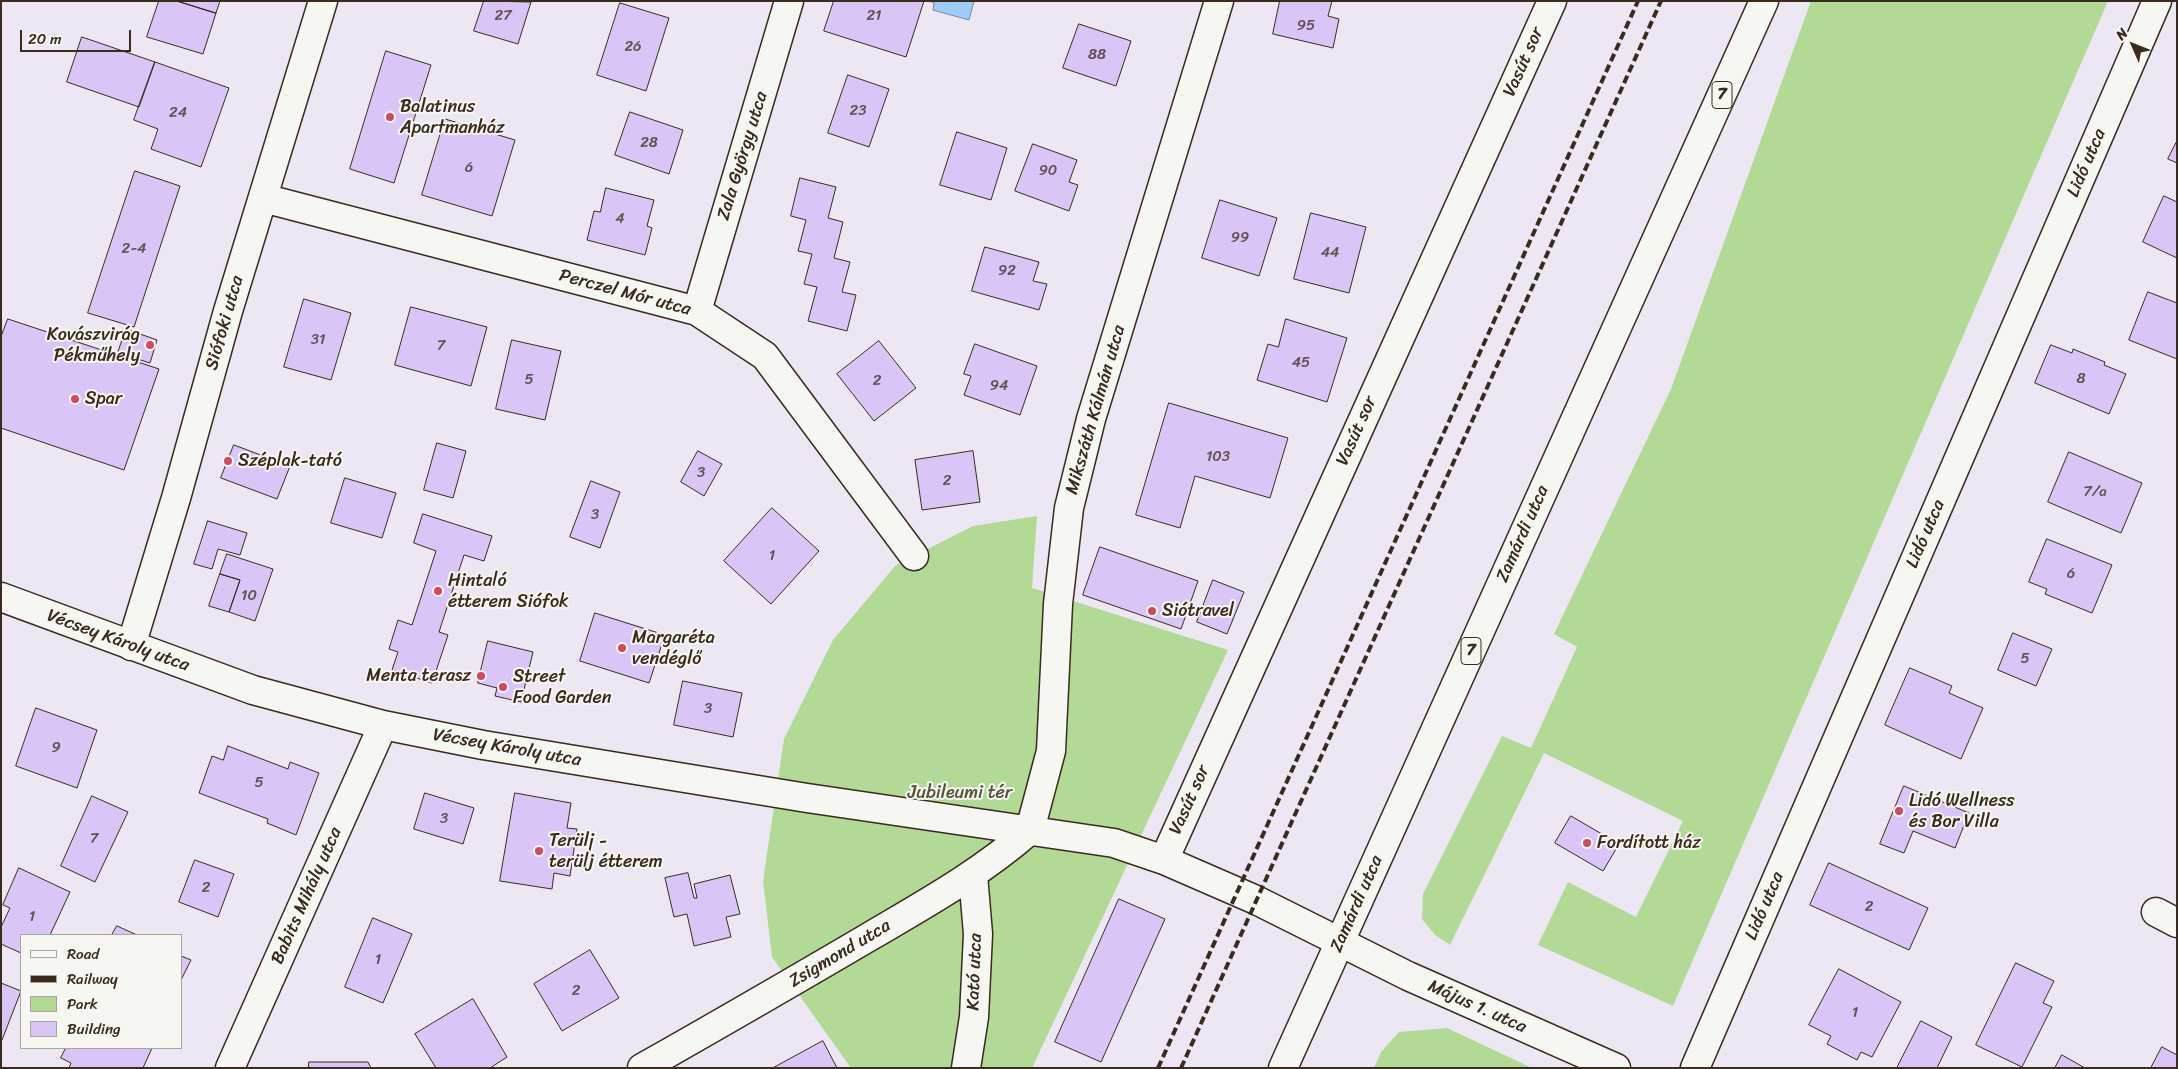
<!DOCTYPE html>
<meta charset="utf-8">
<style>
body{margin:0}
#map{position:relative;width:2178px;height:1069px;overflow:hidden;background:#ede7f3;font-family:Sriracha,sans-serif}
canvas{display:block}
.frame{position:absolute;inset:0;border:2px solid #3b2a1e;pointer-events:none}
.legend{position:absolute;left:20px;top:934px;width:162px;height:115px;box-sizing:border-box;background:#f6f6f2;border:1px solid #aba49d;margin:0;padding:6px 9px;list-style:none;font-size:15px;color:#3b2a1e}
.legend li{display:flex;align-items:center;gap:10px;height:25px}
.legend b{width:25px;border:1px solid #aba49d}
.north{position:absolute;left:2108px;top:20px;width:50px;height:50px;-webkit-text-stroke:4px #f6f6f2;paint-order:stroke;rotate:314deg;font-size:14px;font-weight:700;line-height:20px;text-align:center;color:#3b2a1e}
.north::after{content:'';display:block;margin:auto;width:18px;height:22px;background:#3b2a1e;clip-path:polygon(50% 0,100% 100%,50% 72%,0 100%)}
.scale{position:absolute;left:20px;top:30px;width:111px;height:22px;box-sizing:border-box;border:2px solid #3b2a1e;border-top:0;padding-left:6px;font-size:15px;line-height:18px;white-space:nowrap;color:#3b2a1e;-webkit-text-stroke:4px #f6f6f2;paint-order:stroke}
</style>
<div id="map">
<canvas width="2178" height="1069"></canvas>
<div class="frame"></div>
<ul class="legend">
<li><b style="height:6px;background:#f6f6f2"></b>Road</li>
<li><b style="height:6px;background:#3b2a1e"></b>Railway</li>
<li><b style="height:14px;background:#b2d995"></b>Park</li>
<li><b style="height:14px;background:#d9c5f6"></b>Building</li>
</ul>
<div class="north">N</div>
<div class="scale">20 m</div>
</div>
<script>
const context = document.querySelector('canvas').getContext('2d');
context.lineJoin = 'round';
function paint(path, color) { context.fillStyle = color; context.fill(path, 'evenodd'); }
function strokePath(path, color, width, dash) { context.strokeStyle = color; context.lineWidth = width; context.lineCap = dash ? 'butt' : 'round'; context.setLineDash(dash || []); context.stroke(path); }
function label(font, color, halo, rows, align = 'center') {
  context.font = font + ' Sriracha,sans-serif'; context.lineWidth = 4; context.setLineDash([]); context.textBaseline = 'middle'; context.strokeStyle = halo; context.fillStyle = color; for (const [text, x, y, turn = 0] of rows) {
    context.save(); context.translate(x, y); context.rotate((+turn || 0) * Math.PI / 180); context.textAlign = isNaN(turn) ? turn : align; if (halo) context.strokeText(text, 0, 0); context.fillText(text, 0, 0); context.restore();
  }
}
paint(new Path2D(`
 M1811,1H2108L1673,1006L1538,945L1568,882L1636,917L1683,821L1544,753L1450,945L1435,935L1422,919L1423,894L1502,736L1531,748L1577,647L1554,634L1671,389Z
 M1037,516L1032,588L1228,650L1032,1068H851L772,957L763,881L784,739L833,640L896,565L973,526Z
 M1447,1028L1532,1068H1374L1381,1052L1399,1032Z`), '#b2d995');
const water = new Path2D(`
 M929,1H974L969,20L933,10L934,3Z`);
paint(water, '#9ecbf9');
strokePath(water, '#768ba1', 1);
const building = new Path2D(`
 M159,1H177L216,13L203,54L147,37Z
 M177,1H220L216,13Z
 M484,1L531,2L518,44L474,31Z
 M834,1H924L906,57L824,31Z
 M1280,1H1332L1328,16L1339,19L1333,48L1273,34Z
 M620,3L669,18L646,91L597,75Z
 M1079,24L1131,41L1116,86L1063,68Z
 M82,37L155,62L139,107L67,82Z
 M386,51L431,65L394,183L350,169Z
 M155,62L229,88L201,167L151,149L158,129L134,120Z
 M848,75L889,89L869,147L828,133Z
 M630,112L683,130L669,174L615,155Z
 M445,119L515,140L492,216L422,195Z
 M957,132L1007,148L991,200L940,185Z
 M2177,141V163L2168,159Z
 M1033,144L1077,160L1069,182L1078,185L1069,211L1015,191Z
 M135,171L180,186L134,327L88,313Z
 M800,178L836,187L828,218L843,222L834,258L850,262L842,292L856,295L847,331L808,321L817,287L804,284L812,254L798,251L806,220L791,216Z
 M606,188L654,200L647,226L652,228L645,255L587,240L594,211L600,212Z
 M2164,196L2177,202V258L2143,242Z
 M1220,200L1277,218L1259,276L1202,258Z
 M1311,213L1366,227L1349,293L1294,279Z
 M985,247L1039,262L1033,281L1047,284L1039,310L972,291Z
 M2148,292L2177,303V359L2129,340Z
 M304,299L351,313L331,380L284,367Z
 M411,307L487,327L471,386L395,365Z
 M8,319L159,369L124,470L1,428V337Z
 M1286,319L1347,338L1327,402L1257,380L1268,344L1278,347Z
 M126,329L157,340L150,363L118,353Z
 M512,340L561,351L545,420L496,409Z
 M879,341L916,388L874,421L837,374Z
 M975,344L1037,366L1020,415L964,395L971,376L964,374Z
 M2051,345L2072,353L2073,349L2105,362L2104,365L2126,374L2109,414L2035,383Z
 M1169,403L1288,438L1270,498L1195,476L1180,528L1136,515Z
 M437,443L466,451L453,498L424,490Z
 M234,445L290,466L277,499L221,478Z
 M698,451L722,464L704,496L681,482Z
 M973,451L980,502L922,510L915,460Z
 M2069,452L2142,483L2121,533L2048,502Z
 M345,478L396,493L382,538L331,523Z
 M591,481L620,492L600,548L570,537Z
 M772,508L819,551L771,604L724,561Z
 M423,514L492,536L484,561L464,555L439,632L448,635L432,683L392,670L398,652L389,649L398,620L412,625L436,551L414,543Z
 M208,521L247,533L240,555L218,549L212,569L194,564Z
 M2047,539L2112,565L2092,613L2045,594L2047,589L2029,582Z
 M1100,547L1198,581L1181,629L1083,595Z
 M227,554L273,569L255,621L229,612L240,580L220,574Z
 M220,574L240,580L229,612L209,606Z
 M1213,580L1244,592L1227,634L1197,622Z
 M595,613L665,635L649,683L580,661Z
 M2013,633L2052,649L2036,686L1998,670Z
 M488,641L533,652L521,702L495,696L497,688L478,683Z
 M1910,668L1952,686L1949,693L1983,708L1961,759L1885,725Z
 M683,681L742,693L733,737L674,725Z
 M36,708L97,730L77,788L16,766Z
 M228,746L288,769L290,762L319,773L296,835L267,823L268,819L199,793L212,756L223,760Z
 M1904,786L1969,813L1955,848L1913,831L1904,853L1880,844Z
 M425,793L474,808L463,844L414,829Z
 M515,793L571,803L567,828L577,829L570,876L554,873L552,889L500,881Z
 M92,796L128,812L95,882L61,866Z
 M1571,816L1619,844L1603,871L1555,843Z
 M195,860L234,874L218,917L179,902Z
 M1829,863L1928,908L1909,950L1810,905Z
 M19,868L70,892L50,935H21V953L1,944V927L10,908L3,905Z
 M688,873L694,898H697L694,884L730,875L740,914L726,917L731,937L694,946L687,914L674,917L665,878Z
 M1119,899L1165,919L1101,1062L1055,1042Z
 M373,918L412,934L383,1003L345,987Z
 M117,926L137,935H112Z
 M590,950L619,998L562,1031L534,984Z
 M181,956L191,960L181,980Z
 M2016,963L2054,981L2043,1003L2052,1007L2022,1067L1976,1045Z
 M1839,969L1901,1002L1872,1057L1861,1052L1857,1060L1827,1044L1831,1036L1809,1025Z
 M1,983L21,991L2,1040H1Z
 M473,999L507,1057L490,1068H436L415,1034Z
 M1921,1021L1952,1037L1937,1068H1897Z
 M823,1041L837,1068H773Z
 M2162,1047L2177,1055V1068H2151Z
 M66,1048H152L143,1068H69L71,1063L61,1058Z
 M2062,1055L2085,1068H2055Z
 M309,1062H368L371,1068H309Z`);
paint(building, '#d9c5f6');
strokePath(building, '#3b2a1e', 1);
const street = new Path2D(`
 M263,198L697,311L765,356L914,556
 M697,311L789,1
 M1,597L253,690L383,725L483,745L807,798L1114,843L1164,860L1256,900L1408,976L1616,1068
 M131,646L176,498L228,311L323,1
 M1030,830L1051,751L1058,604L1069,508L1091,419L1219,1
 M1164,860L1552,1
 M2156,912L2177,923
 M230,1068L383,725
 M642,1068C718,1025 794,981 869,937C925,904 981,873 1030,830
 M966,1068L974,1017L978,934L973,875
 M1695,1068L2157,1`);
const primary = new Path2D(`
 M1283,1068L1764,1`);
strokePath(street, '#3b2a1e', 31);
strokePath(primary, '#3b2a1e', 31);
strokePath(street, '#f6f6f2', 28);
strokePath(primary, '#f6f6f2', 28);
strokePath(new Path2D(`
 M1158,1068L1638,1
 M1181,1068L1661,1`), '#3b2a1e', 4, [8, 4]);
for (const [x, y, r, color] of [
 [390,117,5,"#d1495b"],
 [150,345,5,"#d1495b"],
 [75,399,5,"#d1495b"],
 [228,461,5,"#d1495b"],
 [438,591,5,"#d1495b"],
 [1152,611,5,"#d1495b"],
 [622,648,5,"#d1495b"],
 [481,676,5,"#d1495b"],
 [503,687,5,"#d1495b"],
 [1899,811,5,"#d1495b"],
 [1587,843,5,"#d1495b"],
 [539,851,5,"#d1495b"]
]) { const dot = new Path2D(); dot.arc(x, y, r, 0, 2 * Math.PI); context.fillStyle = color; context.fill(dot); strokePath(dot, '#f6f6f2', 2); }
label('15px', '#625154', null, [
 ["27",503,16],
 ["21",874,16],
 ["95",1306,26],
 ["26",633,47],
 ["88",1097,55],
 ["23",858,111],
 ["24",178,113],
 ["28",649,143],
 ["6",469,168],
 ["90",1048,171],
 ["4",620,219],
 ["99",1240,238],
 ["2-4",134,249],
 ["44",1330,253],
 ["92",1007,271],
 ["31",318,340],
 ["7",441,346],
 ["45",1301,363],
 ["8",2081,379],
 ["5",529,380],
 ["2",877,381],
 ["94",999,386],
 ["103",1218,457],
 ["3",701,473],
 ["2",947,481],
 ["7/a",2095,492],
 ["3",595,515],
 ["1",772,556],
 ["6",2071,574],
 ["10",249,596],
 ["5",2025,659],
 ["3",708,709],
 ["9",56,748],
 ["5",259,783],
 ["3",444,819],
 ["7",94,839],
 ["2",206,888],
 ["2",1869,907],
 ["1",32,917],
 ["1",378,960],
 ["2",576,991],
 ["1",1855,1013]
]);
for (const [x, y, w] of [
 [1722,95,20],
 [1471,651,20]
]) { const box = new Path2D(); box.roundRect(x - w / 2, y - 13.5, w, 27, 4); context.fillStyle = '#f6f6f2'; context.fill(box); strokePath(box, '#3b2a1e', 1); }
label('bold 16px', '#3b2a1e', null, [
 ["7",1722,95],
 ["7",1471,651]
]);
label('18px', '#3b2a1e', '#f6f6f2', [
 ["Vasút sor",1524,62,-66],
 ["Zala György utca",743,156,-73],
 ["Lidó utca",2087,163,-67],
 ["Perczel Mór utca",625,293,15],
 ["Siófoki utca",225,323,-74],
 ["Mikszáth Kálmán utca",1096,410,-74],
 ["Vasút sor",1357,431,-66],
 ["Zamárdi utca",1523,534,-66],
 ["Lidó utca",1926,534,-67],
 ["Vécsey Károly utca",118,641,20],
 ["Vécsey Károly utca",507,748,10],
 ["Vasút sor",1190,800,-66],
 ["Babits Mihály utca",307,896,-66],
 ["Zamárdi utca",1357,904,-66],
 ["Lidó utca",1765,906,-67],
 ["Zsigmond utca",840,954,-31],
 ["Kató utca",975,972,-88],
 ["Május 1. utca",1477,1007,24]
]);
label('18px', '#3b2a1e', '#f6f6f2', [
 ["Balatinus",400,107],
 ["Apartmanház",400,128],
 ["Kovászvirág",140,335,"right"],
 ["Pékműhely",140,356,"right"],
 ["Spar",85,399],
 ["Széplak-tató",238,461],
 ["Hintaló",448,581],
 ["étterem Siófok",448,602],
 ["Siótravel",1162,611],
 ["Margaréta",632,638],
 ["vendéglő",632,659],
 ["Menta terasz",471,676,"right"],
 ["Street",513,677],
 ["Food Garden",513,698],
 ["Lidó Wellness",1909,801],
 ["és Bor Villa",1909,822],
 ["Terülj -",549,841],
 ["terülj étterem",549,862],
 ["Fordított ház",1597,843]
], 'left');
label('18px', '#59563c', '#f6f6f2', [
 ["Jubileumi tér",960,793]
]);
</script>
